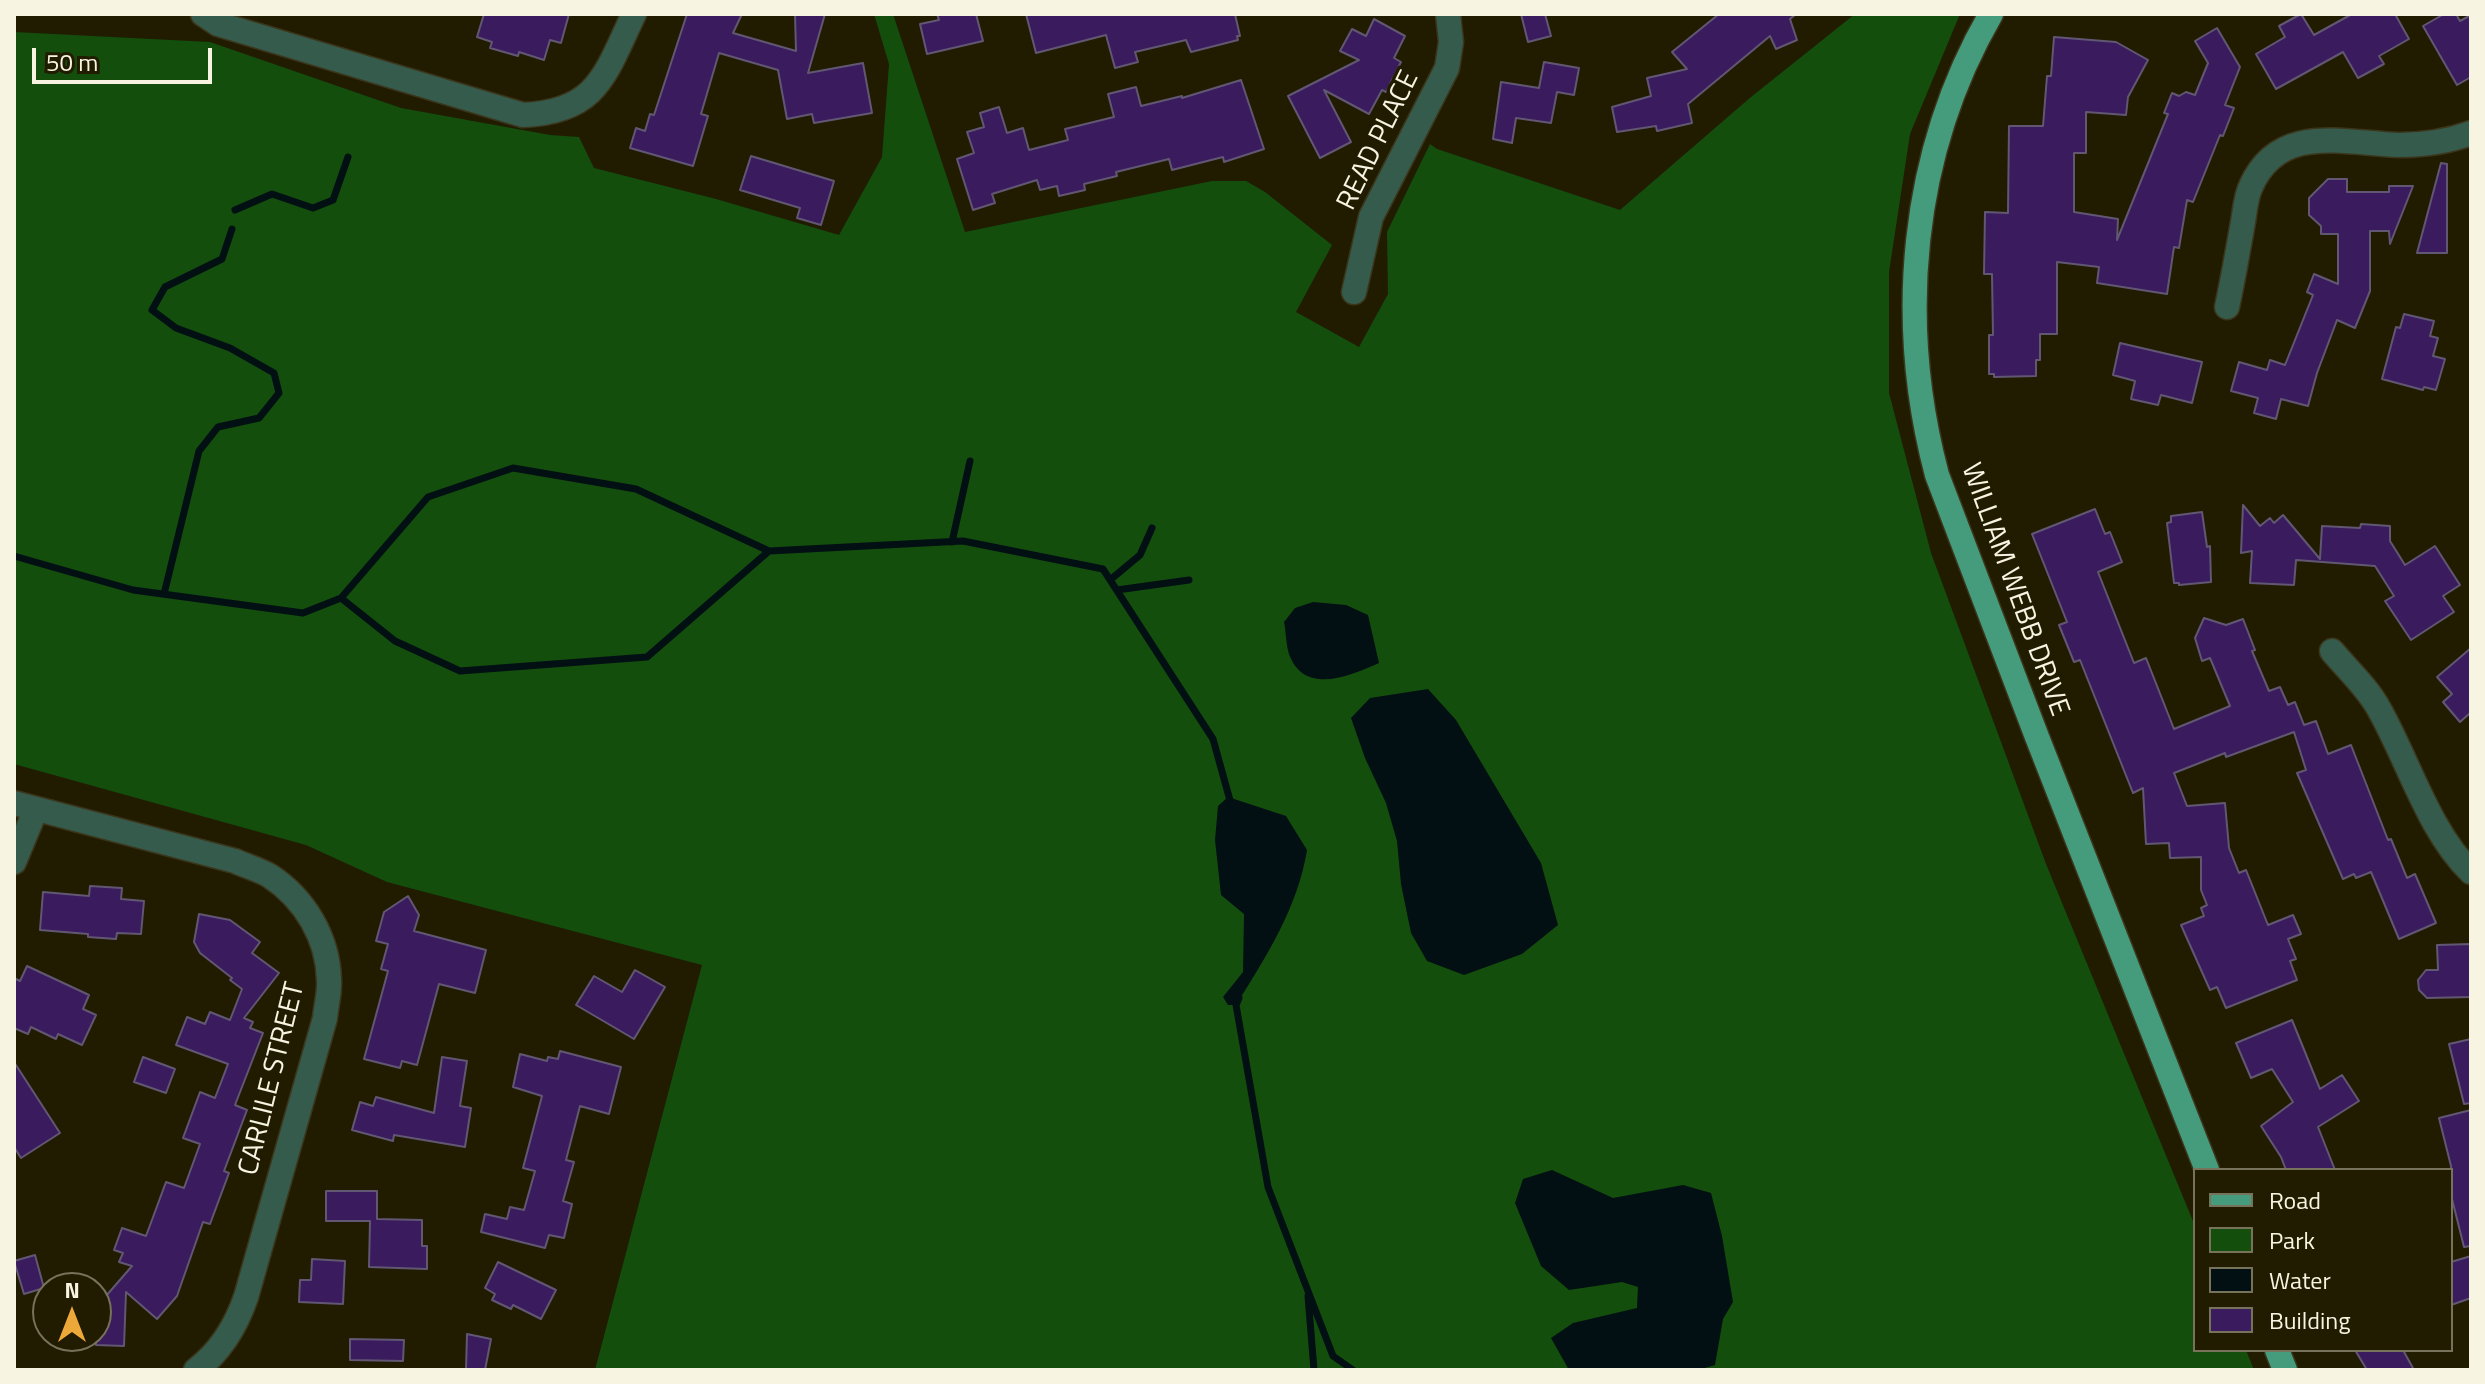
<!DOCTYPE html>
<style>
body{margin:0}
#map{position:relative;width:2485px;height:1384px;overflow:hidden;background:#211c00;font-family:"Titillium Web",sans-serif}
canvas{display:block}
.frame{position:absolute;inset:0;border:16px solid #f7f4e2;pointer-events:none}
.legend{position:absolute;left:2193px;top:1168px;width:260px;height:184px;box-sizing:border-box;background:#211c00;border:2px solid #77725a;margin:0;padding:10px 14px;list-style:none;font-size:24px;color:#f7f4e2}
.legend li{display:flex;align-items:center;gap:16px;height:40px}
.legend b{width:40px;border:2px solid #77725a}
.north{position:absolute;left:32px;top:1272px;width:80px;height:80px;box-sizing:border-box;background:#211c00;border:2px solid #77725a;border-radius:50%;rotate:0deg;font-size:22px;font-weight:700;line-height:32px;text-align:center;color:#f7f4e2}
.north::after{content:'';display:block;margin:auto;width:28px;height:36px;background:#eca93a;clip-path:polygon(50% 0,100% 100%,50% 72%,0 100%)}
.scale{position:absolute;left:32px;top:48px;width:180px;height:36px;box-sizing:border-box;border:4px solid #f7f4e2;border-top:0;padding-left:10px;font-size:24px;line-height:28px;white-space:nowrap;color:#f7f4e2;-webkit-text-stroke:6px #211c00;paint-order:stroke}
</style>
<div id="map">
<canvas width="2485" height="1384"></canvas>
<div class="frame"></div>
<ul class="legend">
<li><b style="height:10px;background:#459c7d"></b>Road</li>
<li><b style="height:22px;background:#144e0d"></b>Park</li>
<li><b style="height:22px;background:#021013"></b>Water</li>
<li><b style="height:22px;background:#3a1b5d"></b>Building</li>
</ul>
<div class="north">N</div>
<div class="scale">50 m</div>
</div>
<script>
const context = document.querySelector('canvas').getContext('2d');
context.lineJoin = 'round';
function paint(path, color) { context.fillStyle = color; context.fill(path, 'evenodd'); }
function strokePath(path, color, width, dash) { context.strokeStyle = color; context.lineWidth = width; context.lineCap = dash ? 'butt' : 'round'; context.setLineDash(dash || []); context.stroke(path); }
function label(font, color, halo, rows, align = 'center') {
  context.font = font + ' "Titillium Web",sans-serif'; context.lineWidth = 7; context.setLineDash([]); context.textBaseline = 'middle'; context.strokeStyle = halo; context.fillStyle = color; for (const [text, x, y, turn = 0] of rows) {
    context.save(); context.translate(x, y); context.rotate((+turn || 0) * Math.PI / 180); context.textAlign = isNaN(turn) ? turn : align; if (halo) context.strokeText(text, 0, 0); context.fillText(text, 0, 0); context.restore();
  }
}
paint(new Path2D(`
 M874,14H893L965,232L1212,181H1246L1265,192L1332,245L1296,312L1359,347L1388,294L1387,232L1430,144L1437,149L1620,210L1751,97L1855,14H1960L1910,134L1889,272V393L1931,553L1994,723L2046,864L2195,1226V1350H2246L2254,1370H595L702,965L387,882L306,845L14,764V32L210,42L401,108L550,135L579,137L594,168L716,199L839,235L882,157L889,64Z`), '#144e0d');
paint(new Path2D(`
 M1313,602L1346,605L1368,615L1379,663C1350,676 1304,696 1289,654C1286,644 1286,632 1284,622L1295,608Z
 M1428,689L1456,720L1541,863L1558,925L1522,954L1464,975L1427,961L1411,933L1401,884L1397,841L1386,803L1365,758L1351,718L1370,698Z
 M1228,797L1286,816L1307,850C1298,907 1266,957 1236,1005H1228L1223,997L1243,972L1244,914L1221,895L1215,840L1218,806Z
 M1552,1170L1613,1198L1683,1185L1711,1193L1722,1236L1733,1302L1723,1319L1715,1365L1698,1370H1569L1551,1338L1573,1323L1637,1308L1638,1287L1622,1282L1569,1290L1541,1266L1515,1203L1523,1179Z`), '#021013');
strokePath(new Path2D(`
 M235,210L272,194L313,208L333,200L348,157
 M952,542L970,461
 M14,556L133,590L303,613L341,598L395,641L460,671L647,657L769,551L963,541L1103,569L1213,739L1231,804
 M1110,580L1140,555L1152,528
 M1117,590L1189,580
 M164,594L199,451L218,427L259,418L279,393L274,373L230,348L176,328L152,310L165,287L222,259L232,229
 M341,598L428,497L513,468L636,489L769,551
 M1239,998L1236,1005L1268,1187L1333,1356L1353,1370
 M1308,1296L1314,1370`), '#021013', 7);
const building = new Path2D(`
 M484,14H569L561,43L550,40L544,60L519,52L518,56L490,48L492,42L477,37Z
 M687,14H742L733,33L796,51L795,14H825L808,73L863,63L872,113L814,123L812,114L787,119L778,70L719,53L701,114L708,116L693,166L630,148L636,128L645,131L650,114L654,115Z
 M937,14H976L983,41L927,54L920,24L939,20Z
 M1026,14H1235L1240,36H1237L1238,40L1191,52L1186,40L1135,52L1138,62L1115,68L1106,35L1036,53Z
 M1521,14H1545L1551,36L1528,42Z
 M1719,14H1796L1790,19L1797,40L1776,49L1770,36L1688,104L1692,123L1657,131L1656,126L1617,132L1612,107L1651,96L1647,78L1687,69L1672,52Z
 M2301,14L2314,35L2352,14H2395L2409,39L2379,56L2384,64L2358,78L2343,52L2276,89L2256,54L2285,37L2279,26Z
 M2444,14H2456L2460,21L2471,15V77L2457,85L2423,26Z
 M1374,19L1405,36L1394,58L1401,62L1386,92L1382,90L1369,114L1324,90L1351,142L1320,158L1288,96L1359,60L1340,51L1352,29L1366,36Z
 M2217,28L2240,67L2225,105L2234,108L2223,136L2220,135L2193,202L2187,200L2179,248L2174,247L2167,294L2097,283L2099,267L2057,262V334H2040V360H2036V376L1994,377V374H1989V335H1993L1992,274H1984L1985,212L2008,213L2009,126H2043L2047,76H2051L2054,37L2116,42L2148,60L2128,97L2126,115L2086,112V153H2074V212L2118,219L2117,240L2168,114L2164,113L2172,93L2179,96L2186,92L2195,95L2208,63L2195,41Z
 M1544,62L1579,68L1574,95L1557,92L1551,123L1516,118L1512,143L1493,139L1501,82L1539,88Z
 M1241,80L1264,149L1224,162L1223,157L1172,170L1169,159L1116,172L1117,176L1084,184L1085,190L1059,196L1057,186L1040,190L1037,180L992,194L995,203L973,210L957,159L974,153L967,132L984,127L980,113L999,107L1007,133L1023,128L1029,150L1068,140L1065,129L1114,117L1108,94L1136,87L1141,106L1182,96V98Z
 M751,156L834,181L821,225L797,218L800,208L740,190Z
 M2441,163L2447,164V253H2417Z
 M2328,179H2347V192H2389V186H2413L2390,244L2389,231H2370V291L2355,328L2337,320L2317,373L2308,406L2281,399L2276,419L2254,413L2258,398L2231,391L2239,362L2267,370L2270,360L2285,365L2313,295L2307,292L2314,274L2338,284V234H2321V226L2309,215V198Z
 M2404,314L2434,321L2430,336L2438,338L2433,356L2445,359L2436,390L2424,387L2423,390L2382,379L2396,327L2400,328Z
 M2120,343L2202,362L2192,403L2161,395L2158,405L2131,399L2135,381L2113,375Z
 M2243,505L2260,526L2270,518L2274,523L2283,515L2320,559L2322,526L2360,528L2361,524L2390,526V541L2405,565L2435,546L2460,585L2443,596L2454,612L2411,640L2385,601L2394,596L2375,566L2296,560L2294,585L2250,583L2252,551L2241,553Z
 M2095,509L2105,534L2110,532L2122,562L2098,572L2134,663L2146,658L2174,729L2230,706L2210,658L2202,661L2195,638L2204,618L2226,625L2243,619L2255,650L2252,651L2269,691L2280,687L2288,705L2295,702L2304,725L2316,721L2328,754L2351,745L2388,840L2391,839L2407,878L2415,874L2436,923L2399,939L2371,872L2356,878L2354,874L2343,879L2297,773L2306,770L2294,732L2226,757L2225,753L2174,773L2187,806L2225,803L2229,848L2239,873L2246,870L2268,925L2293,915L2301,934L2288,939L2296,959L2290,961L2297,980L2226,1008L2217,987L2210,990L2181,925L2204,916L2201,908L2207,905L2201,890V857L2170,858L2169,843L2146,844L2143,788L2133,793L2080,660L2074,662L2059,625L2067,622L2032,534Z
 M2202,512L2207,547L2210,546L2211,582L2179,585V583H2174L2167,523L2171,522V516Z
 M2471,648V716L2469,714L2460,722L2443,702L2452,694L2437,677Z
 M90,886L122,888L121,899L144,901L141,934L117,933L116,939L88,937V934L40,930L43,892L89,896Z
 M408,896L419,915L414,931L486,950L475,993L439,984L417,1065L402,1061L400,1068L364,1059L388,971L381,969L388,944L376,941L384,912Z
 M199,914L230,920L260,942L252,953L279,973L244,1018L253,1022L250,1028L263,1033L235,1105L247,1110L224,1171L229,1173L210,1224L203,1222L177,1296L157,1319L126,1292L124,1346L96,1345V1295L106,1296L132,1266L119,1262L123,1253L114,1250L122,1228L146,1236L166,1182L184,1188L200,1144L183,1138L200,1092L215,1098L228,1064L176,1045L187,1017L205,1024L210,1012L230,1020L242,989L230,980L232,978L200,953L194,942Z
 M2471,944V997L2427,998L2419,990L2418,980L2426,970H2438L2437,945Z
 M27,966L89,995L83,1009L96,1015L82,1045L58,1034L56,1039L31,1027L28,1034L14,1028V978L20,981Z
 M635,970L665,987L634,1039L576,1005L594,976L622,992Z
 M2292,1020L2320,1089L2342,1075L2359,1101L2318,1127L2335,1170H2286L2281,1157L2261,1126L2293,1102L2272,1069L2251,1078L2236,1043Z
 M2471,1039V1103L2464,1104L2449,1044Z
 M560,1051L621,1067L609,1114L580,1106L566,1160L574,1162L563,1201L572,1204L564,1238L549,1235L545,1248L481,1232L485,1214L507,1219L510,1207L524,1210L535,1171L523,1168L542,1096L513,1087L520,1054L547,1061L548,1057L558,1059Z
 M143,1057L175,1069L166,1093L134,1082Z
 M442,1057L467,1061L460,1106L471,1108L465,1147L394,1135L393,1141L352,1130L360,1102L373,1106L376,1097L434,1113Z
 M14,1062L60,1133L21,1158L14,1147Z
 M2471,1110V1246L2464,1247L2451,1195V1166L2439,1118Z
 M326,1191H377V1219L422,1220V1246H427V1269L369,1267L370,1221H326Z
 M35,1255L44,1288L24,1294L14,1261Z
 M2471,1256V1298L2451,1305V1262Z
 M312,1259L345,1261L343,1304L299,1302L300,1280H311Z
 M498,1262L556,1290L541,1319L513,1305L511,1309L492,1300L495,1294L485,1288Z
 M467,1334L491,1339L485,1370H466Z
 M350,1339L404,1340L403,1361L350,1360Z
 M2355,1350H2403L2414,1370H2367Z`);
paint(building, '#3a1b5d');
strokePath(building, '#615773', 2);
const minor = new Path2D(`
 M203,14L218,24L523,115C598,112 605,74 634,14
 M1354,292L1371,217L1447,68L1451,42L1448,14
 M2227,307C2233,279 2238,250 2243,222C2245,210 2246,196 2251,186C2279,123 2343,143 2398,145C2423,145 2447,142 2471,133
 M2332,651C2347,669 2368,688 2379,709C2408,760 2429,832 2471,872
 M14,803L235,861C246,866 260,870 270,876C305,899 328,938 329,980C330,992 326,1006 325,1018L246,1297C236,1326 220,1352 196,1370
 M14,862L36,809`);
const major = new Path2D(`
 M1991,14C1910,154 1896,321 1937,475L2037,737L2207,1170
 M2277,1350L2285,1370`);
strokePath(minor, '#3b361b', 27);
strokePath(major, '#3b361b', 27);
strokePath(minor, '#355b4d', 24);
strokePath(major, '#459c7d', 24);
label('28px', '#f7f4e2', '#211c00', [
 ["READ PLACE",1379,141,-64],
 ["WILLIAM WEBB DRIVE",2014,590,70],
 ["CARLILE STREET",273,1079,-76]
]);
</script>
